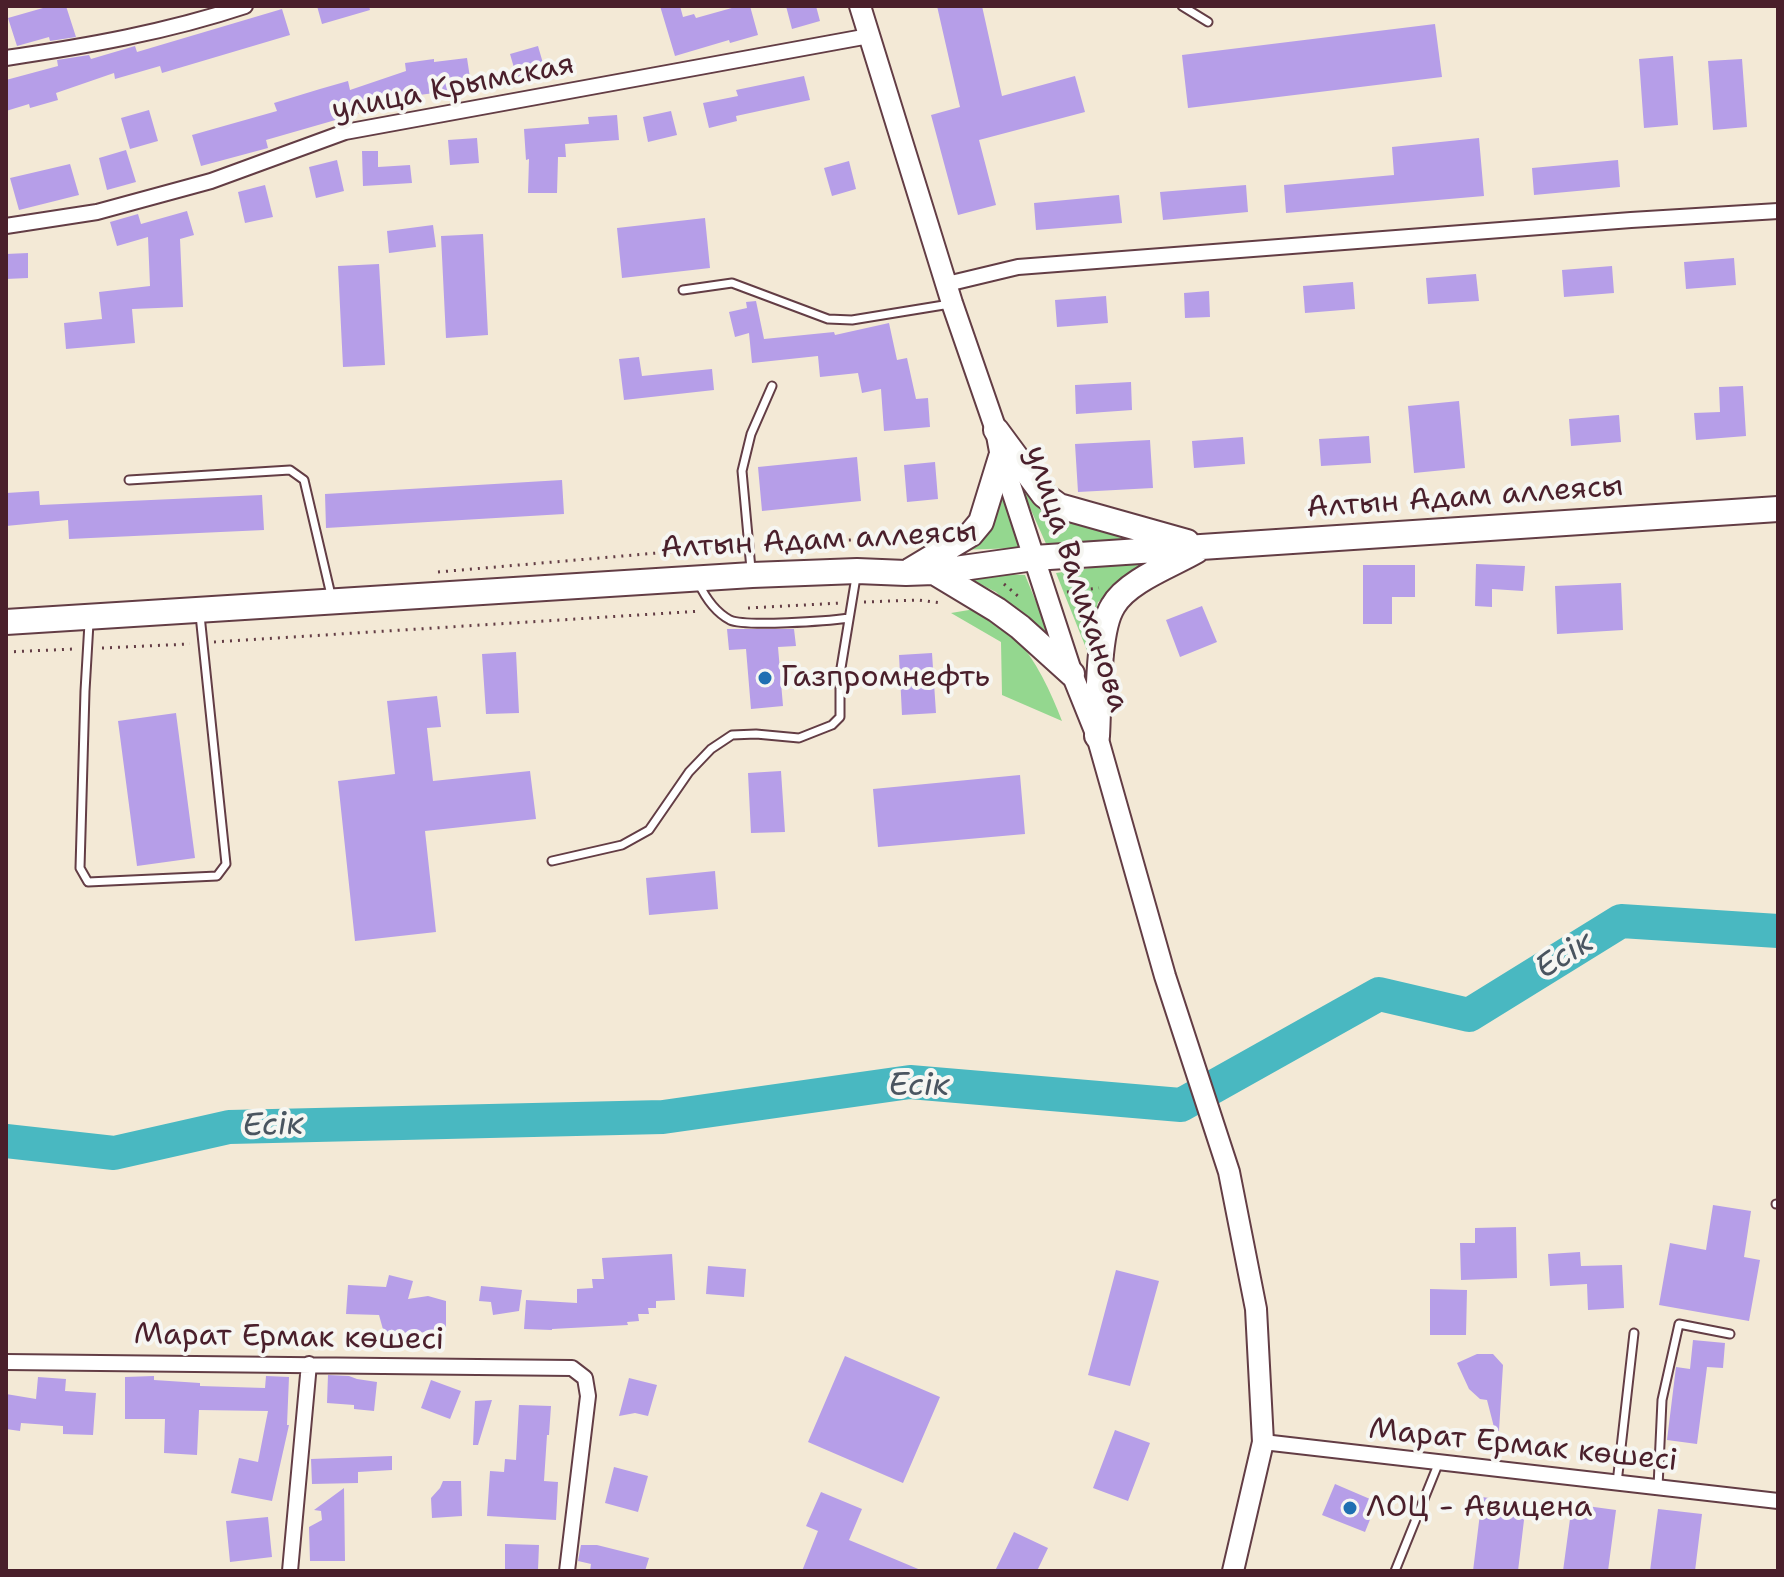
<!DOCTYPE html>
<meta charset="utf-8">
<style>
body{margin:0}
#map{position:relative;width:1784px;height:1577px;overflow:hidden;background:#f3e9d6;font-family:"Shantell Sans",sans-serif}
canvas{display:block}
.frame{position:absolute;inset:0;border:8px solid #4a1f2b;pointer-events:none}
</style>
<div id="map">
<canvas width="1784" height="1577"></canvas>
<div class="frame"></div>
</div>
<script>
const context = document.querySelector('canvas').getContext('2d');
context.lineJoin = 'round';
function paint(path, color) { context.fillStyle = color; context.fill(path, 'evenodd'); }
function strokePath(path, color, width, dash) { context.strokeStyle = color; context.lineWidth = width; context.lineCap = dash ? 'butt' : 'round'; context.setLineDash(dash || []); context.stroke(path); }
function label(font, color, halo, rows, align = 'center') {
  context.font = font + ' "Shantell Sans",sans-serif'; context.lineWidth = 8; context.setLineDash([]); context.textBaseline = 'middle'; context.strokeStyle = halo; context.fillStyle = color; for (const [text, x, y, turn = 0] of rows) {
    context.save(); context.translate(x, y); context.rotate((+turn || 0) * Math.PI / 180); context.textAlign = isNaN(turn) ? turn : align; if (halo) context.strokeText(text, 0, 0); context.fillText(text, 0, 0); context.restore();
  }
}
paint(new Path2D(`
 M1014,472L1096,526L1131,541L1047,546Z
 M1003,486L1020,548L955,550L975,538L996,514Z
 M1167,557L1098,602L1091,629L1092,663L1056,573Z
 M955,572L1025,575L1060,660L996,592Z
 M981,608C992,617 1005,627 1015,637C1036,660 1051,692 1062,721L1002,695L1001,642L951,613Z`), '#94d78f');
strokePath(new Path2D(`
 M6,1141L114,1153L229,1127L663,1117L910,1082L1181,1105L1379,994L1469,1015L1621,921L1778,931`), '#49b8c1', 34);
paint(new Path2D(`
 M50,6H66L76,37L50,41L49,37L17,46L8,18Z
 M317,6H369L370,10L322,24Z
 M660,6H680L683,17L694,14L696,18L739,6H750L758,35L730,43L729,40L675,56Z
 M786,6H816L820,21L792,29Z
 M937,6H982L1002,96L1075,76L1085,112L979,140L996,205L958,215L931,115L960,107Z
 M282,9L290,35L162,73L160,66L115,79L114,73L56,93L58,100L30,108L29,104L6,111V80L58,66L57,60L89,55L91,59L135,46L137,52Z
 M1435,24L1442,77L1188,108L1182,55Z
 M538,46L547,77L519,85L510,54Z
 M1673,56L1678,125L1644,128L1639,59Z
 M467,58L472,91L443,95L442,92L404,97L405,100L266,140L268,148L201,166L192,135L277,111L274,103L320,89L348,81L350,90L406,71L405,63L434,59V62Z
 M1742,59L1747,127L1713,130L1708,61Z
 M804,76L810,100L736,116L737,121L709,128L703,103L738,96L736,90Z
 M149,110L158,141L130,149L121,118Z
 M671,111L677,135L648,142L643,117Z
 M617,115L619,140L565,144L566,157H558L557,193H528L529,159L526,160L524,129L589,124L588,117Z
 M477,138L479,163L450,165L448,140Z
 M1479,138L1484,196L1286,213L1284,185L1394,175L1392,147Z
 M126,150L136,182L107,190L99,158Z
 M362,151H378V167L410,165L412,183L363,186Z
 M337,160L344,191L316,198L309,167Z
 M1618,160L1620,187L1534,195L1532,168Z
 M849,161L856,189L832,196L824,168Z
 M70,164L79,195L19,210L10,178Z
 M265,185L273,217L245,223L238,192Z
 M1246,185L1248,212L1163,220L1160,192Z
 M1119,195L1122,223L1036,230L1034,203Z
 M187,211L194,235L180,239L183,307L132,309L135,343L66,349L64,323L102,319L99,292L150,286L148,237L117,246L110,222L138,214L141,224Z
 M705,218L710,268L622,278L617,228Z
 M433,225L436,247L389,253L387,231Z
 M483,234L488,335L446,338L441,236Z
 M28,253V278L6,279V254Z
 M1734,258L1736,285L1686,289L1684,262Z
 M379,264L385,365L343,367L338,266Z
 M1612,266L1614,293L1564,297L1562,270Z
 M1476,274L1479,301L1428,304L1426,278Z
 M1353,282L1355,309L1305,313L1303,286Z
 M1209,291L1210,317L1185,318L1184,293Z
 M1106,296L1108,323L1057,327L1055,300Z
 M756,301L764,339L834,332L835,335L889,323L897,360L907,358L916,399L928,398L930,427L884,431L881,389L862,393L858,373L820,377L818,356L752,363L749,333L735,337L729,312L747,308L746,302Z
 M639,357L642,376L712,369L714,390L624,400L619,359Z
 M1131,382L1132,410L1076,414L1075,385Z
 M1743,386L1746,436L1696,440L1694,413L1720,412L1719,387Z
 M1459,401L1465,468L1414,473L1408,406Z
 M1619,415L1621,442L1571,446L1569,419Z
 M1369,436L1371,463L1321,466L1319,439Z
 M1243,437L1245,464L1194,468L1192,441Z
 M1150,440L1153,488L1078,492L1075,444Z
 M857,457L861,501L762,511L758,467Z
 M935,462L938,499L907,502L904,465Z
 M562,480L564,514L326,528L325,494Z
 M39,491L40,505L262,495L264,530L69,539L68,520L6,526V493Z
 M1476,564L1525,566L1523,591L1492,589V607L1475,606Z
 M1363,565H1415V597H1392V624H1363Z
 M1621,583L1623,630L1557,634L1555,586Z
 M1202,606L1217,642L1180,657L1166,620Z
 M727,629H794L796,646L778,647L783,706L751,709L746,649L729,650Z
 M516,652L519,713L486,714L482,654Z
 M932,653L936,713L902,715L899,655Z
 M437,696L441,727L427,728L433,781L530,771L536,819L425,831L436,932L355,941L338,781L395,774L387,701Z
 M176,713L195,858L137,866L118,721Z
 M781,771L785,832L751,833L748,773Z
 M1020,775L1025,834L878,847L873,789Z
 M715,871L718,909L649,915L646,878Z
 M1713,1205L1751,1211L1744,1257L1760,1260L1749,1321L1659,1305L1670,1243L1706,1250Z
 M1516,1227L1517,1278L1461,1280L1460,1243H1475V1228Z
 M1580,1252L1581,1266L1622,1265L1624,1308L1588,1310L1587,1284L1550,1286L1548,1254Z
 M672,1254L675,1300L656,1301V1308H648L649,1314H638L639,1321L627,1322L628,1325L552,1329V1330L524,1329L526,1300L577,1303V1289L593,1288L592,1279H604L602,1258Z
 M708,1266L746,1269L744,1297L706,1294Z
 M1116,1270L1159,1281L1130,1386L1088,1375Z
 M389,1275L413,1281L408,1299L428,1296L446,1301V1332L384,1333L379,1315L346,1314L348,1285L386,1287Z
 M481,1286L522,1290L519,1311L493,1315L491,1302L479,1301Z
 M1430,1289L1467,1290L1466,1335H1430Z
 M1693,1340L1725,1343L1723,1368L1707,1367L1697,1444L1667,1440L1676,1367L1690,1369Z
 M1477,1354H1493L1503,1365L1499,1431H1495L1487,1400L1480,1399L1469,1389L1457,1363Z
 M845,1356L940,1397L903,1483L808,1442Z
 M328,1375L349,1376L357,1379L377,1382L374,1411L354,1409V1405L327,1403Z
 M154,1376V1380L200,1383V1386L265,1388L266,1376L289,1377L287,1425H289L272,1501L231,1493L239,1458L258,1462L268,1411L199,1410L197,1455L164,1453L165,1419H125V1377Z
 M38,1377L66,1379L65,1391L96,1393L93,1435L63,1434V1426L21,1423L20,1431L6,1429V1394L36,1399Z
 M629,1378L657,1385L648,1416L635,1413L619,1416Z
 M431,1380L461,1391L450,1419L421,1408Z
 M492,1400L478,1445H473L475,1401Z
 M519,1405L551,1406L549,1435H547L544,1481L558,1482L556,1520L487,1516L490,1471L504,1472L505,1459L516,1460Z
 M1115,1430L1150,1443L1128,1501L1093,1488Z
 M392,1456V1470L358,1472V1483L312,1484L311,1459Z
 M614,1467L648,1476L638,1512L605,1503Z
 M443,1481H461L462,1516L432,1518L431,1498L440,1488Z
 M1335,1484L1377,1502L1365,1532L1322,1515Z
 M344,1488L345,1561H310L309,1527L322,1520L321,1511L314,1510Z
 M821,1492L862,1509L849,1540L923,1571H802L818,1531L806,1526Z
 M1482,1497L1526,1503L1518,1571H1473Z
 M1572,1504L1616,1510L1608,1571H1563Z
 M1658,1509L1702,1514L1695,1571H1650Z
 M268,1517L272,1557L230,1562L226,1521Z
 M1014,1532L1048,1548L1037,1571H995Z
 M505,1544L539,1545L538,1570H505Z
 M581,1545H597L649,1558L645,1571H590L591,1564L578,1561Z`), '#b69ee8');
const lane = new Path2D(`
 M1182,6L1208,22
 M683,290L732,283L828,319L852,320L950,304
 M129,480L290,470L304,480L331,595
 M751,569L742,471L751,434L772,386
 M698,582C705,597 715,612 730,620C745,627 828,621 849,618
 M89,623L85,691L80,868L88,882L217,876L226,864L200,615
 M552,861L622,845L649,830L689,772L711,749L732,735L756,734L799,738L832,725L840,717V674L856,577
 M1776,1204H1778
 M1617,1483L1634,1333
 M1658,1487L1662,1400L1679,1324L1730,1334
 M1395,1571L1439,1462`);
const street = new Path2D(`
 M6,58C87,46 167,32 245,6
 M6,226L97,212L211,181L345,132L869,36
 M947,284L1018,267L1631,220L1778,211
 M6,1362L572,1368L585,1378L588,1396L567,1571
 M1263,1442L1778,1501
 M290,1571L309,1364`);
const secondary = new Path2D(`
 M860,6L952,303L996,430L1001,457L1072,674L1097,736L1165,976L1229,1172L1256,1309L1263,1442L1233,1571`);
const primary = new Path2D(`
 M996,430L1044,495L1059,506L1187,542
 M911,570L971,534L981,522L1001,457
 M934,572L997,610L1020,627L1072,674
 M6,622L752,575L857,571L906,573L934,572L1034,558L1778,509
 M1097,736C1099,705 1097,631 1113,606C1127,581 1172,565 1196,551`);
strokePath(lane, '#633d45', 11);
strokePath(street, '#633d45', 18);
strokePath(secondary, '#633d45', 24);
strokePath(primary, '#633d45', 28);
strokePath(new Path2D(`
 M761,545L905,537L933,530
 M438,572L738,546
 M1004,584L1019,597
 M1067,592L1099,588
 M864,602L918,600L941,603
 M748,608L841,603
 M214,642L701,611
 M102,648L190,644
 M6,652L74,649`), '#633d45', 3, [2, 6]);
strokePath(lane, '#fff', 7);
strokePath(street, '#fff', 14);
strokePath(secondary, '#fff', 20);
strokePath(primary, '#fff', 24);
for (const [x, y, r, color] of [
 [765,678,8,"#1f6fb2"],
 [1350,1508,8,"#1f6fb2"]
]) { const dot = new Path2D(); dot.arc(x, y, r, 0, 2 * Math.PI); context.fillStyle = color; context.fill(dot); strokePath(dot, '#f6f6f2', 3); }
label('30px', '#4a1f2b', '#f6f6f2', [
 ["улица Крымская",453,88,-11],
 ["Алтын Адам аллеясы",1465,498,-4],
 ["Алтын Адам аллеясы",819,541,-3],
 ["улица Валиханова",1076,579,72],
 ["Марат Ермак көшесі",289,1338,1],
 ["Марат Ермак көшесі",1523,1446,6]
]);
label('30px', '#4a1f2b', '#f6f6f2', [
 ["Газпромнефть",781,678],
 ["ЛОЦ - Авицена",1366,1508]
], 'left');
label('italic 32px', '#4a5560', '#f6f6f2', [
 ["Есік",1565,956,-32],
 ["Есік",919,1087],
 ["Есік",273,1126,-2]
]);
</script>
